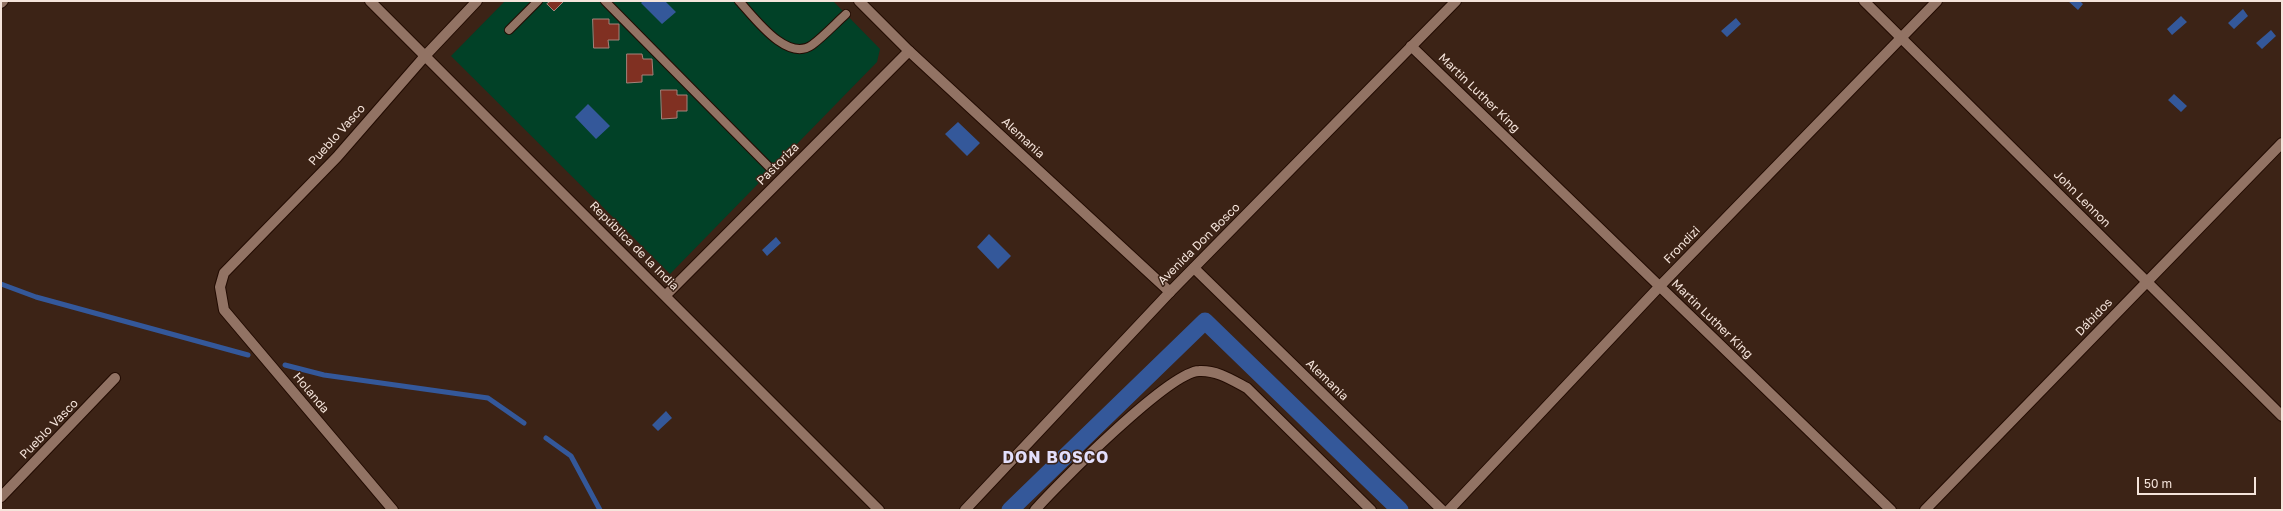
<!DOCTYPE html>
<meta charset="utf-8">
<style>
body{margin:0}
#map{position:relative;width:2283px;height:511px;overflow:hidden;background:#3c2316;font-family:"Golos Text",sans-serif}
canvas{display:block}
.frame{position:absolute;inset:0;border:2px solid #f5e4db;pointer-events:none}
.scale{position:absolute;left:2137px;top:477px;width:119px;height:18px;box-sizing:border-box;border:2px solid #f5e4db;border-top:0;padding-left:5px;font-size:12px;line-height:14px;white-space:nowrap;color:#f5e4db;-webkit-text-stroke:3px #3c2316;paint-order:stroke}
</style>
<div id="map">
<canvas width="2283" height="511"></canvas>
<div class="frame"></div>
<div class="scale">50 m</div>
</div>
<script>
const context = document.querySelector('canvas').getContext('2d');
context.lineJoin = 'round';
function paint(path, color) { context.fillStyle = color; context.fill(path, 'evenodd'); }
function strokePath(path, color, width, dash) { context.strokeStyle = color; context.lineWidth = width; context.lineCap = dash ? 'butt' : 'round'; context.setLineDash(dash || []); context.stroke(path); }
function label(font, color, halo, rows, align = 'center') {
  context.font = font + ' "Golos Text",sans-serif'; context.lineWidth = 3; context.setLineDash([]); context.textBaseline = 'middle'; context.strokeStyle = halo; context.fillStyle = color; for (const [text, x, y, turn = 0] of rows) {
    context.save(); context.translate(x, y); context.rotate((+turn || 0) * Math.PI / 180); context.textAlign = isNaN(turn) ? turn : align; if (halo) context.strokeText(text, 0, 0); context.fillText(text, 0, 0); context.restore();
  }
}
paint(new Path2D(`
 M505,1H833L880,49L877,62L670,274L451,56Z`), '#014127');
paint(new Path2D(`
 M643,1H665L676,12L662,24L641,3Z
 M2068,1H2080L2083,4L2078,10Z
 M2243,9L2248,16L2234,29L2228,23Z
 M2181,16L2187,22L2172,35L2167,29Z
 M1736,18L1741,24L1727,37L1721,31Z
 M2271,30L2276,36L2262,49L2256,43Z
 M2174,94L2187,106L2181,112L2168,100Z
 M588,104L610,126L596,139L575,117Z
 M958,122L980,143L967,156L945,134Z
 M989,234L1011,256L998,269L977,247Z
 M776,237L781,243L767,256L762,250Z
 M666,411L672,418L658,431L652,425Z`), '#34589a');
strokePath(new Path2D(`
 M1,284L36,297L248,355
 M285,365L324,375L488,398L524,423
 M546,438L571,456L600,510`), '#34589a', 5);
strokePath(new Path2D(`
 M1010,510L1205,321L1400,510`), '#34589a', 17);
const building = new Path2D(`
 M551,1H564L554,11L547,4Z
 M593,19H609V24H619V40H608L609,48H594Z
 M627,54H642L643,59H652L653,75H642V82L627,83Z
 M661,90H677V95H687V111H677V118L662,119Z`);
paint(building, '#803022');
strokePath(building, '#a5827a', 1);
const service = new Path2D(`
 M605,1L772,170
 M739,1C754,17 787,63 812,45C824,36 835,24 846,14
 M509,30L538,1`);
const minor = new Path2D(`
 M370,1L879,510
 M1864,1L2282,416
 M1,3L3,1
 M1411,46L1891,510
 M1194,268L1442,510
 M665,296L909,51
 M1,497L115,378
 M393,510L224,310L220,287L224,273L337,157L425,56L477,1
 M1035,510C1058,484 1169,372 1199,371C1217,370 1232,380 1247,388L1371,510
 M1449,510L1660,286L1937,1
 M1925,510L2282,143`);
const tertiary = new Path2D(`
 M859,1L909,51L1170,292`);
const secondary = new Path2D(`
 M965,510L1170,292L1456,1`);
strokePath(service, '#220b02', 10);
strokePath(minor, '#220b02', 12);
strokePath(tertiary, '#220b02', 12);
strokePath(secondary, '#220b02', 12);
strokePath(service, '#927364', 8);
strokePath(minor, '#927364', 10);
strokePath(tertiary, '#927364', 10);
strokePath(secondary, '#927364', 10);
label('12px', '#f5e4db', '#3c2316', [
 ["Martin Luther King",1479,93,44],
 ["Pueblo Vasco",337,135,-48],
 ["Alemania",1023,138,43],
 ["Pastoriza",778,164,-45],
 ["John Lennon",2082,199,45],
 ["Avenida Don Bosco",1199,244,-45],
 ["Frondizi",1682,245,-46],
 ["República de la India",634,246,45],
 ["Dábidos",2094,317,-46],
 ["Martin Luther King",1712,319,44],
 ["Alemania",1327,380,44],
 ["Holanda",311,393,50],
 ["Pueblo Vasco",49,429,-46]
]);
context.letterSpacing = '1px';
label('bold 16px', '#e3dffc', '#3c2316', [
 ["DON BOSCO",1056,458]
]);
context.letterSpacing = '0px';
</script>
